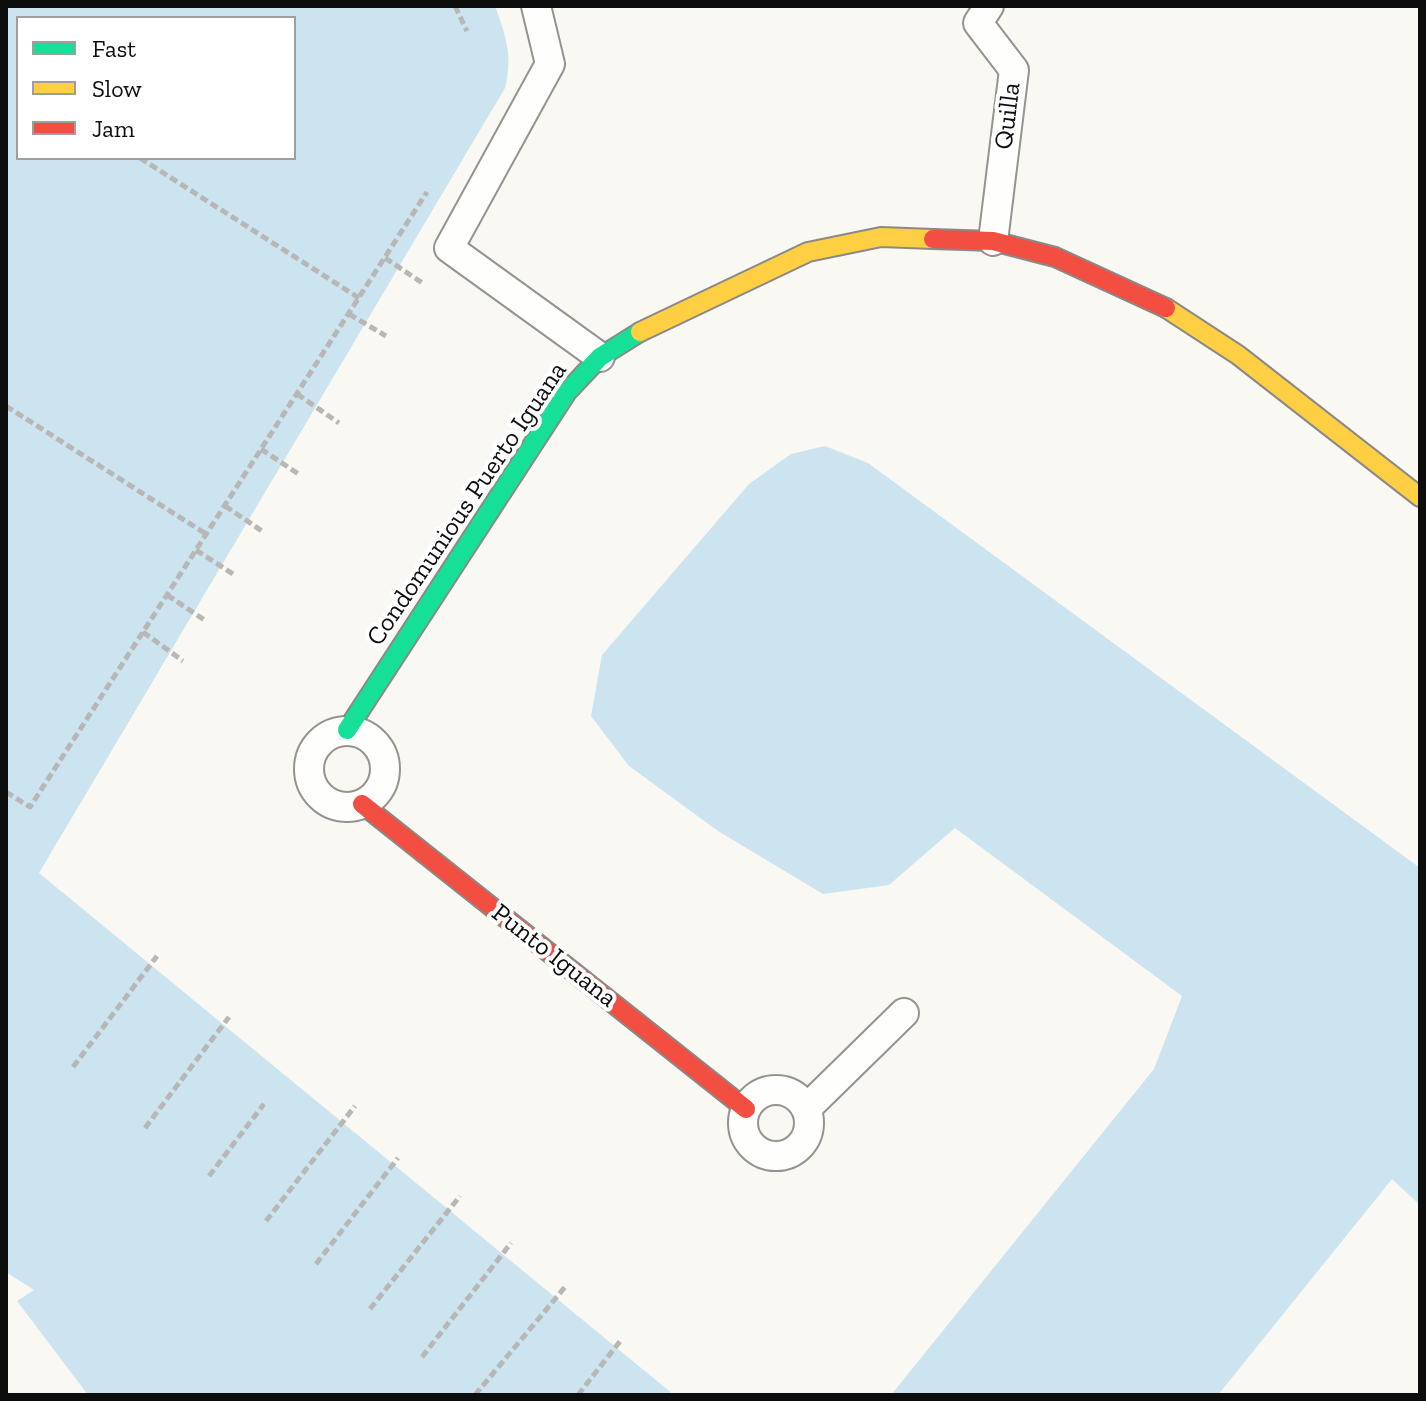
<!DOCTYPE html>
<style>
body{margin:0}
#map{position:relative;width:1426px;height:1401px;overflow:hidden;background:#faf8f2;font-family:"Zilla Slab",serif}
canvas{display:block}
.frame{position:absolute;inset:0;border:8px solid #0d0d0d;pointer-events:none}
.legend{position:absolute;left:16px;top:16px;width:280px;height:144px;box-sizing:border-box;background:#fff;border:2px solid #9e9e9e;margin:0;padding:10px 14px;list-style:none;font-size:24px;color:#0d0d0d}
.legend li{display:flex;align-items:center;gap:16px;height:40px}
.legend b{width:40px;border:2px solid #9e9e9e}
</style>
<div id="map">
<canvas width="1426" height="1401"></canvas>
<div class="frame"></div>
<ul class="legend">
<li><b style="height:10px;background:#16e098"></b>Fast</li>
<li><b style="height:10px;background:#ffcf43"></b>Slow</li>
<li><b style="height:10px;background:#f24e42"></b>Jam</li>
</ul>
</div>
<script>
const context = document.querySelector('canvas').getContext('2d');
context.lineJoin = 'round';
function paint(path, color) { context.fillStyle = color; context.fill(path, 'evenodd'); }
function strokePath(path, color, width, dash) { context.strokeStyle = color; context.lineWidth = width; context.lineCap = dash ? 'butt' : 'round'; context.setLineDash(dash || []); context.stroke(path); }
function label(font, color, halo, rows, align = 'center') {
  context.font = font + ' "Zilla Slab",serif'; context.lineWidth = 8; context.setLineDash([]); context.textBaseline = 'middle'; context.strokeStyle = halo; context.fillStyle = color; for (const [text, x, y, turn = 0] of rows) {
    context.save(); context.translate(x, y); context.rotate((+turn || 0) * Math.PI / 180); context.textAlign = isNaN(turn) ? turn : align; if (halo) context.strokeText(text, 0, 0); context.fillText(text, 0, 0); context.restore();
  }
}
paint(new Path2D(`
 M6,6H495C506,36 513,56 505,88L39,873L674,1395H88L17,1301L34,1290L6,1272ZM18,18H294V158H18Z
 M825,446L868,463L1420,868V1205L1392,1179L1218,1395H891L1154,1069L1182,996L955,828L889,885L823,894L718,831L629,766L591,716L602,655L749,484L791,454Z`), '#cce3f0');
const street = new Path2D(`
 M536,6L550,64L449,248L600,357
 M989,6L978,23L1014,70L993,241
 M309 769a38 38 0 1 1 76 0a38 38 0 1 1-76 0Z
 M743 1123a33 33 0 1 1 66 0a33 33 0 1 1-66 0Z
 M806,1109L904,1013`);
const fast = new Path2D(`
 M347,730L567,392L600,357L640,332`);
const slow = new Path2D(`
 M1166,308L1238,355L1420,497
 M640,332L808,252L881,237L933,239`);
const jam = new Path2D(`
 M933,239L993,241L1055,257L1166,308
 M362,804L746,1109`);
strokePath(street, '#949390', 32);
strokePath(fast, '#8a8987', 22);
strokePath(slow, '#8a8987', 22);
strokePath(jam, '#8a8987', 22);
strokePath(new Path2D(`
 M455,6L467,31
 M140,158L359,298
 M385,258L424,284
 M349,314L386,336
 M297,394L339,423
 M6,406L206,534
 M261,449L300,475
 M225,506L262,531
 M196,550L233,574
 M167,595L206,621
 M143,632L183,661
 M6,792L30,807L427,192
 M73,1067L157,956
 M145,1128L229,1017
 M209,1176L264,1104
 M266,1221L355,1106
 M316,1264L398,1158
 M370,1309L460,1196
 M422,1357L511,1243
 M475,1395L565,1287
 M578,1395L621,1340`), '#b8b7b6', 5, [8, 4]);
strokePath(street, '#fefefd', 28);
strokePath(fast, '#16e098', 18);
strokePath(slow, '#ffcf43', 18);
strokePath(jam, '#f24e42', 18);
label('26px', '#0d0d0d', '#fff', [
 ["Quilla",1008,116,-83],
 ["Condomunious Puerto Iguana",467,504,-56],
 ["Punto Iguana",554,956,38]
]);
</script>
